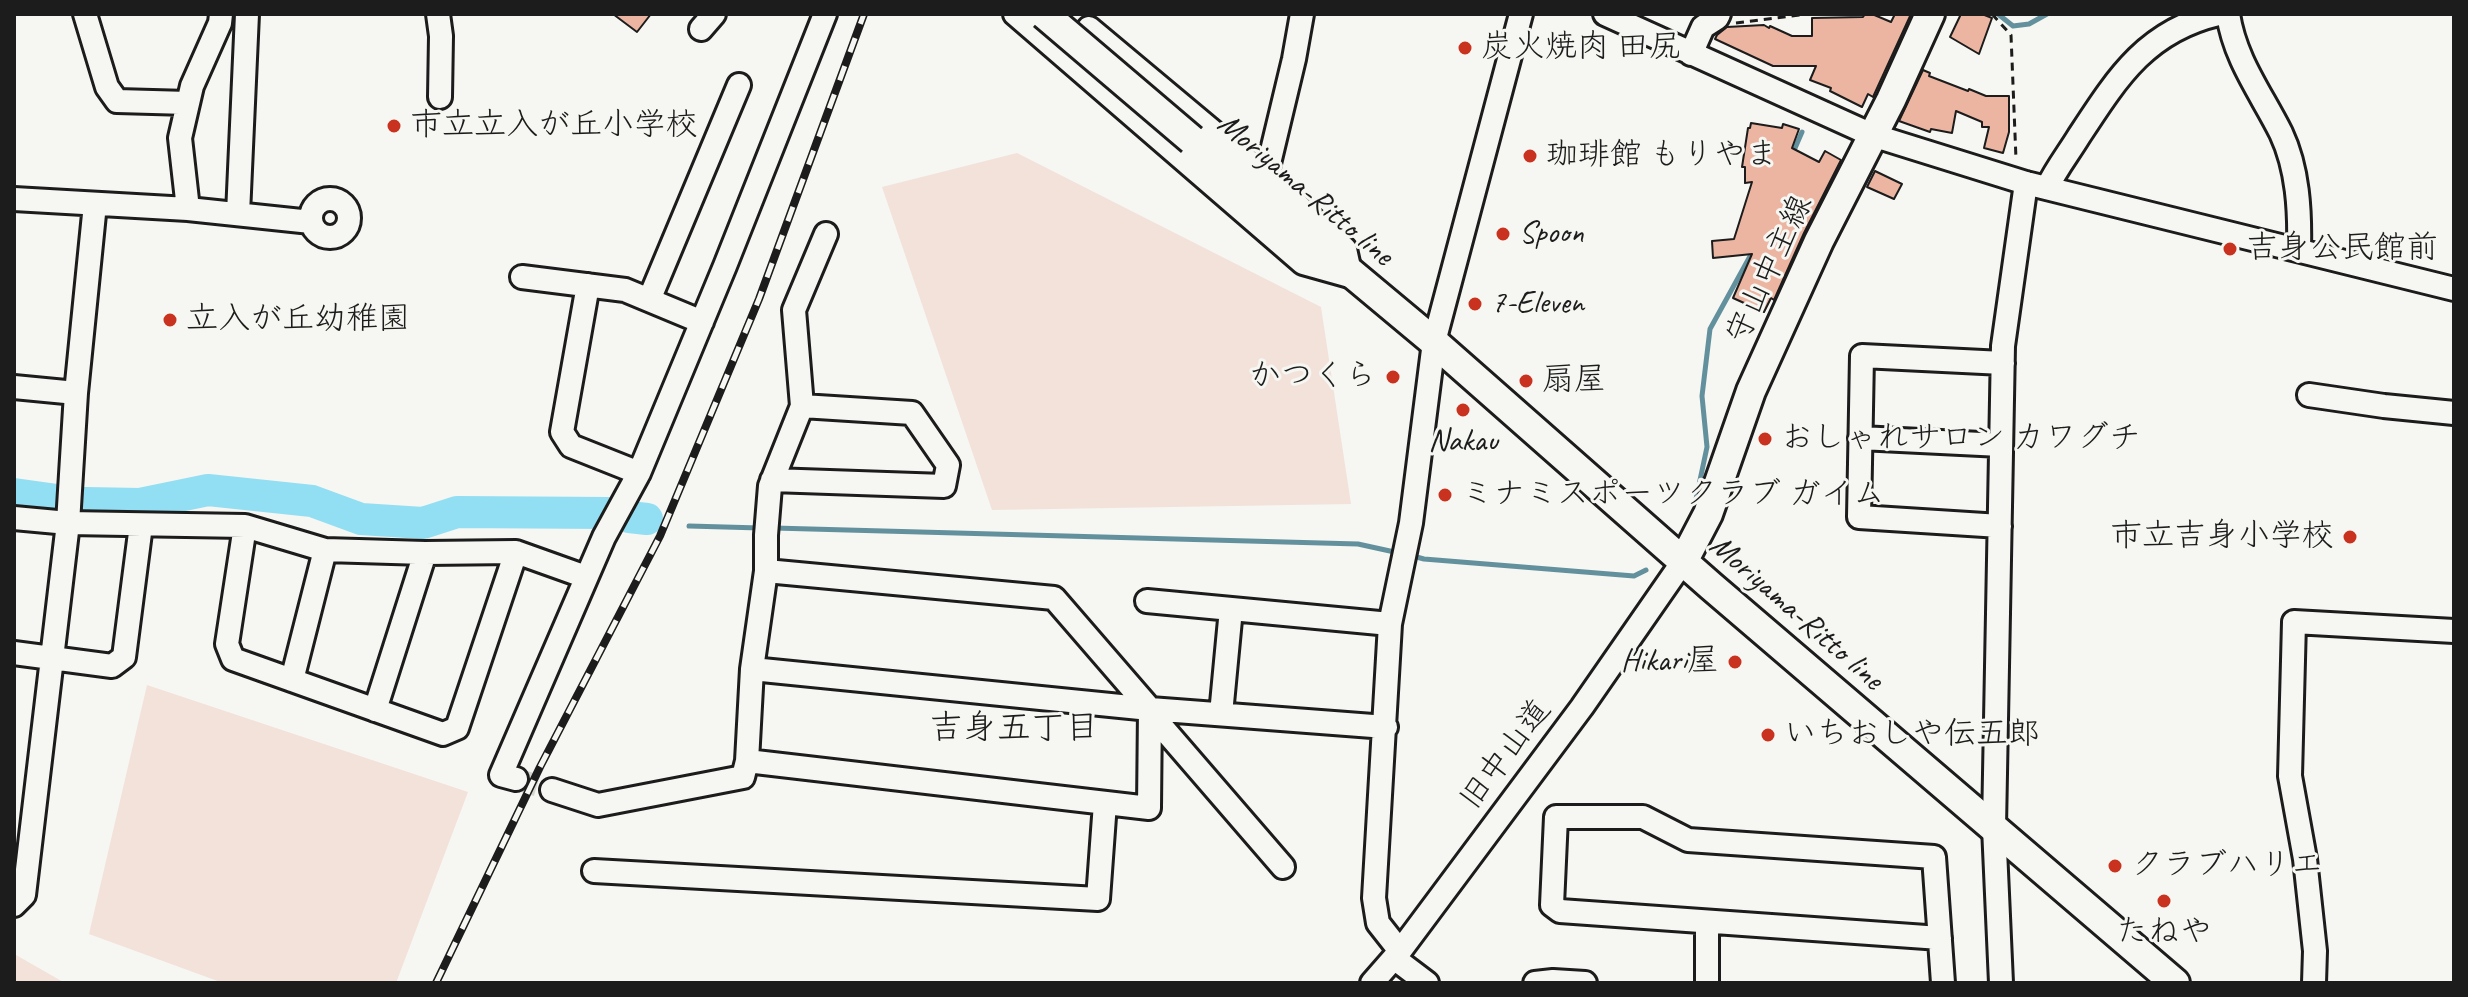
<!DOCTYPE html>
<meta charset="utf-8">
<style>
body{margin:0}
#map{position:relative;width:2468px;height:997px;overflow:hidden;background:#f6f6f2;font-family:Caveat,sans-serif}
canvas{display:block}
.frame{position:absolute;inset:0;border:16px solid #1c1c1c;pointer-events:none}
</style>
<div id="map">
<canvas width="2468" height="997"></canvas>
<div class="frame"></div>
</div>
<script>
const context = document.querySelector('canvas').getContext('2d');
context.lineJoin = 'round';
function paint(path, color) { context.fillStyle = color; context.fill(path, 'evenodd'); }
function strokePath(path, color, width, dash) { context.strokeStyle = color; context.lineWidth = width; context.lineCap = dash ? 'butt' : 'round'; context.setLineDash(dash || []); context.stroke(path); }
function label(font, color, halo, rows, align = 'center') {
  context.font = font + ' Caveat,"Klee One",sans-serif'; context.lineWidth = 6; context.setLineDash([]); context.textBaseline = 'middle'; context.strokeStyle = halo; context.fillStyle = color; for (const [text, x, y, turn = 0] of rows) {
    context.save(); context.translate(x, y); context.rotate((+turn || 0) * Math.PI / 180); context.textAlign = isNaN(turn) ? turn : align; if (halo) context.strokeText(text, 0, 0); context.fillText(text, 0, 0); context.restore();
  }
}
paint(new Path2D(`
 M1017,153L1321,307L1351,504L992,510L882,187Z
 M147,685L468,792L396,983H223L89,934Z
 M16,955L65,983H14V957Z`), '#f3e2da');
strokePath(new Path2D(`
 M1998,14L2013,26L2029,24L2047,14
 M1792,155L1802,132
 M1696,499L1707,447L1702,396L1710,329L1754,249
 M689,526L760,528
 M774,528L1358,544L1399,553
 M1409,555L1424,559L1634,576L1646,570`), '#63909d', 5);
strokePath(new Path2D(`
 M14,494L57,500
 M85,503L140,504L208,490L312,501L361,519L423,523L457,512L607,513
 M629,517L647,519`), '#92def3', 32);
const building = new Path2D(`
 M613,14H651L637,32Z
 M1865,14H1872L1891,22L1895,14H1911L1873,97L1868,94L1862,107L1830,91L1831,88L1810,80L1816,66H1773L1715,39L1717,35L1727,27L1764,25L1769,28L1770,26L1792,36H1812V18L1863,17Z
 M1961,14H1982L1992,18L1979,54L1950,37Z
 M1923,70L1930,73L1929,76L1968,91L1969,89L1986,96H2009V132L2003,153L1984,148L1989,127H1982V122L1956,111L1952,133L1931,129L1930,132L1899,121Z
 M1751,123L1782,128L1783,124L1799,129L1792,148L1819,162L1825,151L1841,160L1804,233L1774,300L1771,298L1764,312L1733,298L1752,254L1713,258L1712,241L1734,239L1752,182L1745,183V167H1742L1748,128H1750Z
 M1875,171L1902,184L1894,199L1867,187Z`);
paint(building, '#ecb5a1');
strokePath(building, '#1c1c1c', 2);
strokePath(new Path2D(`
 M516,779L552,790`), '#d5d5d2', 22, [22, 11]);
const minor = new Path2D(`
 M85,14L107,87L117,101L188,103
 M438,14L441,36L440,97
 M1015,14L1303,263L1353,277
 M1605,14L1872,135L2026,183L2454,289
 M2228,14C2235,60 2261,93 2281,133C2298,169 2300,211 2299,250
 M701,29L714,14
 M1068,53L1089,28L1266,176L1345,249L1350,272
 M1691,54L1703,27L1717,18L1719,14
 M1266,176L1294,59L1302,14
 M2047,188C2056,169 2068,154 2079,136C2117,78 2146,31 2218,14
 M311 218a19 19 0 1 1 38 0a19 19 0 1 1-38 0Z
 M14,199L188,209L180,138L192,86L220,23L221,14
 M188,209L311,222
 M238,214L247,14
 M522,277L625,290L702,322
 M588,285L562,432L571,446L639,473
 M649,300L739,85
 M14,387L76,393
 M2309,395L2384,406L2454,413
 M1860,438L2001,445
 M772,480L944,486L948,465L912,413L802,406
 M14,518L68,523L245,526L325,550L425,553L516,552L586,577
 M245,526L227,644L233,659L443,734L457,728L516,552
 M2000,526L1859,517L1862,356L2003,363
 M766,571L1054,598L1150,709L1149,808L747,761L752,669L766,571V535L770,486L802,406L794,310L826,234
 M1147,601L1390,624
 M14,653L112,666L124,657L141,525
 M752,669L1150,709L1386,727
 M292,680L325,550
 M375,710L425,553
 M1150,713L1283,867
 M1221,714L1231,609
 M516,779L501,775L604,537L639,473L725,266L825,14
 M552,790L598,805L743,777L747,761
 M594,871L1098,899L1105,803
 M14,905L24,895L68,523L76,393L95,204
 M1940,938L1560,911L1552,905L1556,817H1643L1688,840L1934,857L1943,983
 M1400,951L1378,923L1374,898L1390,624L1411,523L1434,342L1521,14
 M1394,958L1427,983
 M1372,983L1400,951L1582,707L1684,560
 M1535,983L1553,981L1585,983
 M1707,983V922
 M2001,983L1994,827L2003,346L2026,183
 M2314,983L2315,951L2305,859L2290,776L2294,622L2454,631`);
const major = new Path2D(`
 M1192,140L1434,342L1711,586L2175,983
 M1684,560L1708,514L1751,391L1819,241L1891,100L1930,14`);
strokePath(minor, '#1c1c1c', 28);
strokePath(major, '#1c1c1c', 34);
strokePath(new Path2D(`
 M1992,14L2011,35L2016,159
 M1736,23L1807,14`), '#1c1c1c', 3, [8, 6]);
strokePath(minor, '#f6f6f2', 22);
strokePath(major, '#f6f6f2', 28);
const rail = new Path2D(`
 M436,983L540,767L660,536L759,299L864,14`);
strokePath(rail, '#1c1c1c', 8);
strokePath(rail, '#f6f6f2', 5, [15]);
const majorBridge = new Path2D(`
 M1044,14L1192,140`);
strokePath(majorBridge, '#1c1c1c', 34, []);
strokePath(majorBridge, '#f6f6f2', 28);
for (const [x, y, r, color] of [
 [1465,48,8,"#c8321e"],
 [394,126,8,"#c8321e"],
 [1530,156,8,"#c8321e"],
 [1503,234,8,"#c8321e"],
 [2230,249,8,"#c8321e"],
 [1475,304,8,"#c8321e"],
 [170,320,8,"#c8321e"],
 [1393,377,8,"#c8321e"],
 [1526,381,8,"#c8321e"],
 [1463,410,8,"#c8321e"],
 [1765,439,8,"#c8321e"],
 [1445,495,8,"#c8321e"],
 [2350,537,8,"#c8321e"],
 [1735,662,8,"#c8321e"],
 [1768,735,8,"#c8321e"],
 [2115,866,8,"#c8321e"],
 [2164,901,8,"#c8321e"]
]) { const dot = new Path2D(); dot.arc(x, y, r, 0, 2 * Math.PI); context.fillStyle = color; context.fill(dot); strokePath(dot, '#f6f6f2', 3); }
label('32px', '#1c1c1c', '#f6f6f2', [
 ["炭火焼肉 田尻",1481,48],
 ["市立立入が丘小学校",410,126],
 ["珈琲館 もりやま",1546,156],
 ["Spoon",1519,234],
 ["吉身公民館前",2246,249],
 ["7-Eleven",1491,304],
 ["立入が丘幼稚園",186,320],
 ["かつくら",1377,377,"right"],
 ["扇屋",1542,381],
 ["おしゃれサロン カワグチ",1781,439],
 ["Nakau",1463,442,"center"],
 ["ミナミスポーツクラブ ガイム",1461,495],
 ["市立吉身小学校",2334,537,"right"],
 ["Hikari屋",1719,662,"right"],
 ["いちおしや伝五郎",1784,735],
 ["クラブハリエ",2131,866],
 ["たねや",2164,933,"center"]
], 'left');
label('32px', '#1c1c1c', '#f6f6f2', [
 ["Moriyama-Ritto line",1305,190,40],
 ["守山中主線",1770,270,-65],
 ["Moriyama-Ritto line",1796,613,41],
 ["旧中山道",1506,755,-53]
]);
label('34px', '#1c1c1c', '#f6f6f2', [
 ["吉身五丁目",1014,729]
]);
</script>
